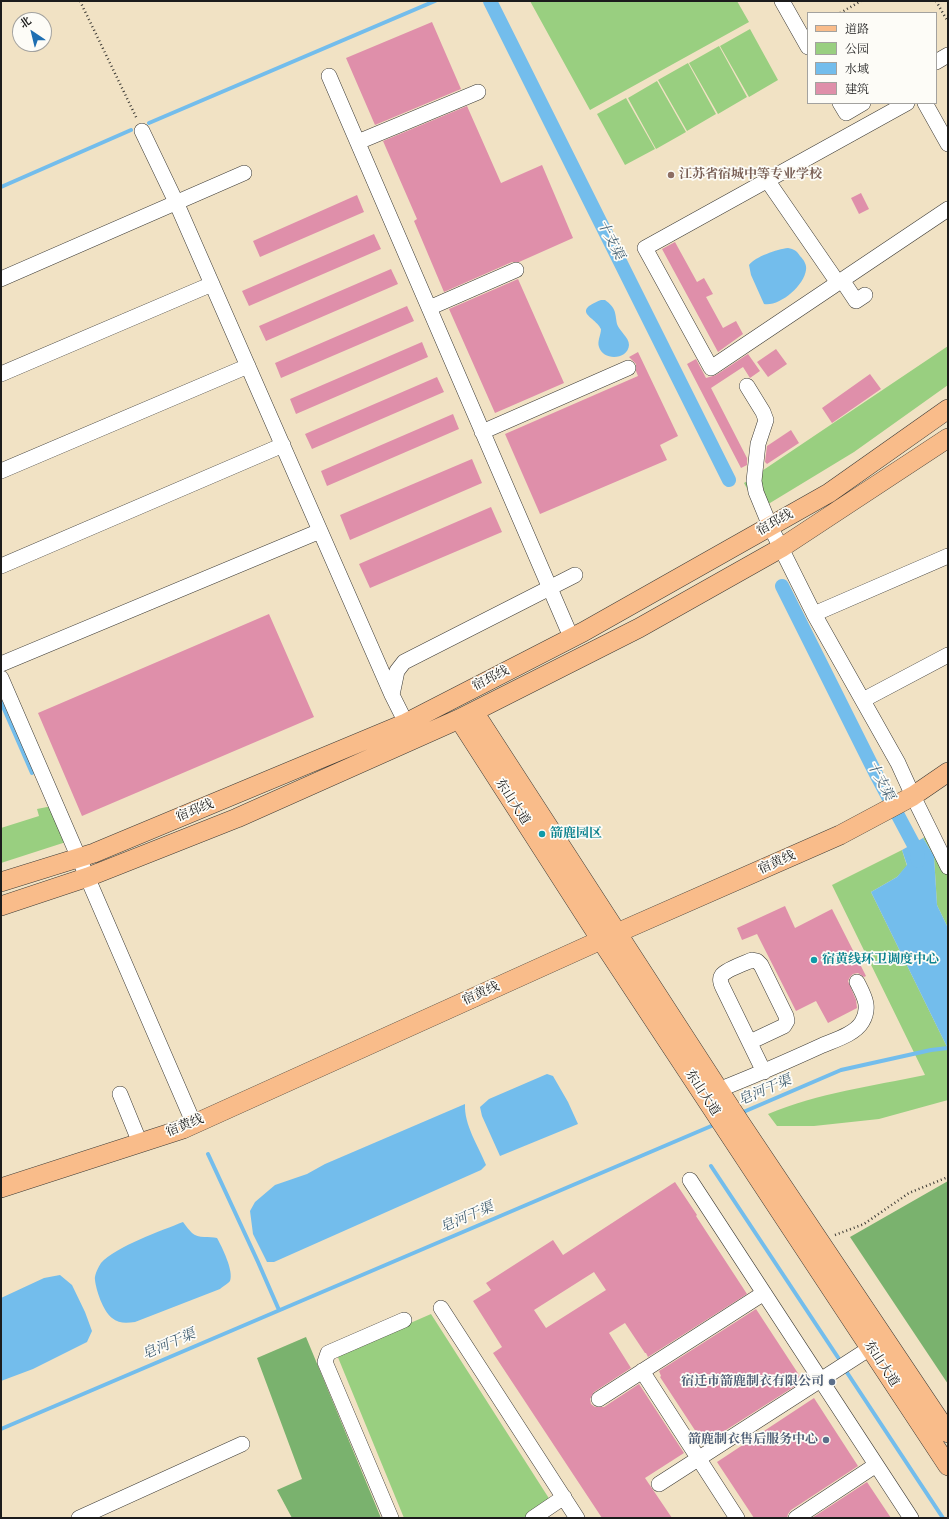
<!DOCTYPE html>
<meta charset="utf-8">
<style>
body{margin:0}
#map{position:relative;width:949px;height:1519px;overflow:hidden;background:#f1e2c4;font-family:"Libre Bodoni","Noto Serif SC",serif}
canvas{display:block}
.frame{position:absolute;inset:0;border:2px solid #1c1c1c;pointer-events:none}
.legend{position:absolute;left:807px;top:12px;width:130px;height:92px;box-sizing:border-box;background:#fdfcf7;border:1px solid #a3a29f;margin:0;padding:5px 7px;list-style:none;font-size:12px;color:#1c1c1c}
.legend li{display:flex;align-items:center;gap:8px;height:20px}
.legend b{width:20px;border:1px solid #a3a29f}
.north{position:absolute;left:12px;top:12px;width:40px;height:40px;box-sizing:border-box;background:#fdfcf7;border:1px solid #a3a29f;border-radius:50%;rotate:325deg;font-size:11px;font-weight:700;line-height:16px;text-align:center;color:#1c1c1c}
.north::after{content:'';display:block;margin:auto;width:14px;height:18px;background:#1f6fb2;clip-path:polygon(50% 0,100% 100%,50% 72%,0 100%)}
</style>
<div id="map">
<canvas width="949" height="1519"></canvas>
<div class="frame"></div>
<ul class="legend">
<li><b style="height:5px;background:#f9bc8a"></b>道路</li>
<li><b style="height:11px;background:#99cf80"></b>公园</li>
<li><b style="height:11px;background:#73bdec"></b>水域</li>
<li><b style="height:11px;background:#df8faa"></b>建筑</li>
</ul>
<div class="north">北</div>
</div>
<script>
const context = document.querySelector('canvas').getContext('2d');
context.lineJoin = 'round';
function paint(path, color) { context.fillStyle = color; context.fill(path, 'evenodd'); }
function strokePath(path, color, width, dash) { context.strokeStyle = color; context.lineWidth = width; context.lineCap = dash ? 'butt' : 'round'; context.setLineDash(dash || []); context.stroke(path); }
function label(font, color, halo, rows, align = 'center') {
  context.font = font + ' "Libre Bodoni","Noto Serif SC",serif'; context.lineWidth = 3.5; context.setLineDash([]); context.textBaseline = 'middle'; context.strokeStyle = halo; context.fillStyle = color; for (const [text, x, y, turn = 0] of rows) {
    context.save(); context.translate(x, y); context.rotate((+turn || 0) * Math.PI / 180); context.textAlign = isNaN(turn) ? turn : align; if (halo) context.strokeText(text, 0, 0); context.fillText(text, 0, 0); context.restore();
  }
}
paint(new Path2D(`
 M530,1H737L749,22L590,110Z
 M750,29L778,80L749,97L720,46Z
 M719,46L747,97L718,114L689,63Z
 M688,63L716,114L687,131L658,80Z
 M657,81L686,132L656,149L628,98Z
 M626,98L655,149L625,165L597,114Z
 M948,346V385L854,452L770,503L758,509L744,483Z
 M52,806L66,842L1,863V828L39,816L37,809Z
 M937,830L948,855V928L937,905L934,856L923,838Z
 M902,850L907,866L897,877L871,892L948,1049V1100L879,1119L814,1126H777L768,1114C819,1093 872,1086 925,1075L832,885Z
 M431,1314L550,1500L524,1518H404L337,1355Z`), '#99cf80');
paint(new Path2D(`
 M948,1181V1384L850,1237Z
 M306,1337L381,1518H292L277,1490L302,1479L257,1358Z`), '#7ab26e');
paint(new Path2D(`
 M788,248C794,249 797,251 800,256C804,260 807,265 806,270C804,286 779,307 764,304L751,275L749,265C755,257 777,249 788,248Z
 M601,300H605C616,308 615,312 617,324C619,331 629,337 629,345C628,360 603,361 599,347C597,341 601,335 601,329C596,317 570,312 601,300Z
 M923,838L934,856L937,905L948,928V1049L871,892L897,877L907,865L902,850Z
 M547,1074L553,1076L568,1102L578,1124L500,1156L482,1116L480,1107L489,1099Z
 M465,1104C464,1125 478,1145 486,1165L481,1170L274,1262H267L253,1234L250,1211L255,1202L275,1185L307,1174L325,1164Z
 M183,1222C186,1226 189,1230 192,1233C198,1239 210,1236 217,1238C222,1247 234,1271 230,1281C228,1284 223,1286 220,1289L135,1322C127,1323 119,1324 112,1318C103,1311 96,1290 95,1280C94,1275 99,1266 101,1263C115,1247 163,1230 183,1222Z
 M60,1275L72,1285L85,1312L92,1331L87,1342L33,1369L1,1381V1298L44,1278Z`), '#73bdec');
strokePath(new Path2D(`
 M149,123L435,1
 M1,187L131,130
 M1,702L32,773
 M741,1113L841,1070L931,1050L948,1048
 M208,1154L258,1262L279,1310
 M711,1166L841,1362
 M844,1368L943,1518
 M1,1429L716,1124`), '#73bdec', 4);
strokePath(new Path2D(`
 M490,1L729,480
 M782,586L877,776L917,851L918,861`), '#73bdec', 14);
paint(new Path2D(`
 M432,22L461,89L375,125L346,58Z
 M467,106L501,183L542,165L573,238L519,262H512L444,292L414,221L417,219L383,141Z
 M861,193L869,209L859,214L851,198Z
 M357,195L364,212L260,257L253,241Z
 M374,234L381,249L249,306L242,291Z
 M675,242L697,282L704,278L713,294L706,297L723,328L736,321L743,334L718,352L662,249Z
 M391,269L398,284L266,341L259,326Z
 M518,279L564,383L495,413L449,309Z
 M407,306L414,321L281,378L275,363Z
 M422,342L428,357L296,414L290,399Z
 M776,349L787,364L768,377L757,362Z
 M638,352L678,436L660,445L667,460L540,514L505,434L638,376L636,371V364L629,357Z
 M748,354L760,371L750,378L743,367L711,388L747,458V465L741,468L687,364L696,359L706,378L716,375Z
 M870,374L881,389L832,423L822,408Z
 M437,377L444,392L312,449L305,434Z
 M453,414L459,429L327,486L321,471Z
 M791,430L799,443L767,464L765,462L767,446Z
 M472,459L482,483L350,540L340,515Z
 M491,507L502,532L370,588L359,564Z
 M269,614L314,717L82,816L38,713Z
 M785,906L795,928L832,909L866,976L864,977L858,973L853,974L850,977L848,981L856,1000L857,1008L828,1023L816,1001L796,1011L757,934L742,940L737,928Z
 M675,1182L697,1215L696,1216L747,1294L648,1357L646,1353H645L625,1323L609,1333L631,1368L594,1392L590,1399L591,1404L595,1407H604L639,1384L684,1453L645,1478L672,1518H602L493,1353L502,1347L473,1301L491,1290L486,1283L553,1240L563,1255ZM594,1272L606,1290L546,1328L534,1310Z
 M756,1309L803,1381L704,1444L660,1377L661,1376L659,1371Z
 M814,1398L858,1466L791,1510L788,1514L787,1518H754L717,1462Z
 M867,1482L891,1518H812Z`), '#df8faa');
const minor = new Path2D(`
 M782,1L808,47
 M936,62L948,55
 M329,76L571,637
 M840,103L846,113L863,103
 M907,103L645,248L711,368L948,209
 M925,103L948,144
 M142,131L176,202L392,695L406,723
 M358,142L478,92
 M767,180L838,283
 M1,279L244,173
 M842,280L856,301L865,295
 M429,308L516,270
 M1,374L212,284
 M747,386L763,412L766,420L758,444L754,481L756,492L770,526L814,614L898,763L913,796L948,867
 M482,432L628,368
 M1,471L248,366
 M1,566L283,445
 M814,614L948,556
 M1,664L320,531
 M1,678L194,1124
 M392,695L397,671L404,662L575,575
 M863,700L948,655
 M750,1042L784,1026L787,1021L786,1016L761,965L757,961L752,960C745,963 727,969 722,975C719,979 721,984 723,988L764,1072
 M718,1090C754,1076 788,1061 823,1045C835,1040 855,1034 862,1022C871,1007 864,996 857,982
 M120,1094L140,1143
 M690,1180L911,1518
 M441,1308L577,1518
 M642,1371L737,1518
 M599,1399L764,1293
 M659,1484L878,1343
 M79,1518L242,1444
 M391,1518L325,1362L328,1353L404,1320
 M533,1518L564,1497
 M796,1518L876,1465`);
const major = new Path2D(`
 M474,712L739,1121L948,1433
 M459,719L601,940L948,1466
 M1,882L94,853L406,723L583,632L829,493L948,409
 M1,906L88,877L237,818L459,719L639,628L781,548L948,438
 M1,1188L183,1129L601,940L840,835L913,796L948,772`);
strokePath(minor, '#3c3a35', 16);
strokePath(major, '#3c3a35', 20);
strokePath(new Path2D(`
 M80,1L137,119
 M936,1L948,22
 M840,13L861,1
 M835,1235L864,1224L909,1193L948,1177`), '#3c3a35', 2.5, [1, 3]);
strokePath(minor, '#fff', 15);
strokePath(major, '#f9bc8a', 19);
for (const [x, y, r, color] of [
 [671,175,4,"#8d6e63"],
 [542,834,4,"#0f9aa8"],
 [814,960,4,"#0f9aa8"],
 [832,1382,4,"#5c6f8a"],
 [826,1440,4,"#5c6f8a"]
]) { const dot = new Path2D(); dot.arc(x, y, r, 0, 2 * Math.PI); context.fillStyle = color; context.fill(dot); strokePath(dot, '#fdfcf7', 1.5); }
label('bold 13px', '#785e54', '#fdfcf7', [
 ["江苏省宿城中等专业学校",679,175]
], 'left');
label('13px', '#1c1c1c', '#fdfcf7', [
 ["宿邳线",775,523,-29],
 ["宿邳线",491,679,-27],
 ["东山大道",512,802,57],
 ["宿邳线",195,811,-22],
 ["宿黄线",777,863,-24],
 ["宿黄线",481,994,-24],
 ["东山大道",702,1093,57],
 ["宿黄线",185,1126,-22],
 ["东山大道",881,1364,57]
]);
label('bold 13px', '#0d838f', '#fdfcf7', [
 ["箭鹿园区",550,834],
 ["宿黄线环卫调度中心",822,960]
], 'left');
label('bold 13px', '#4e5e75', '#fdfcf7', [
 ["宿迁市箭鹿制衣有限公司",824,1382],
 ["箭鹿制衣售后服务中心",818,1440]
], 'right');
label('italic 14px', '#3f5c6f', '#fdfcf7', [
 ["十支渠",610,240,63],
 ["十支渠",880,781,62],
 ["皂河干渠",765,1091,-23],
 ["皂河干渠",467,1218,-23],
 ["皂河干渠",169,1345,-23]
]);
</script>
